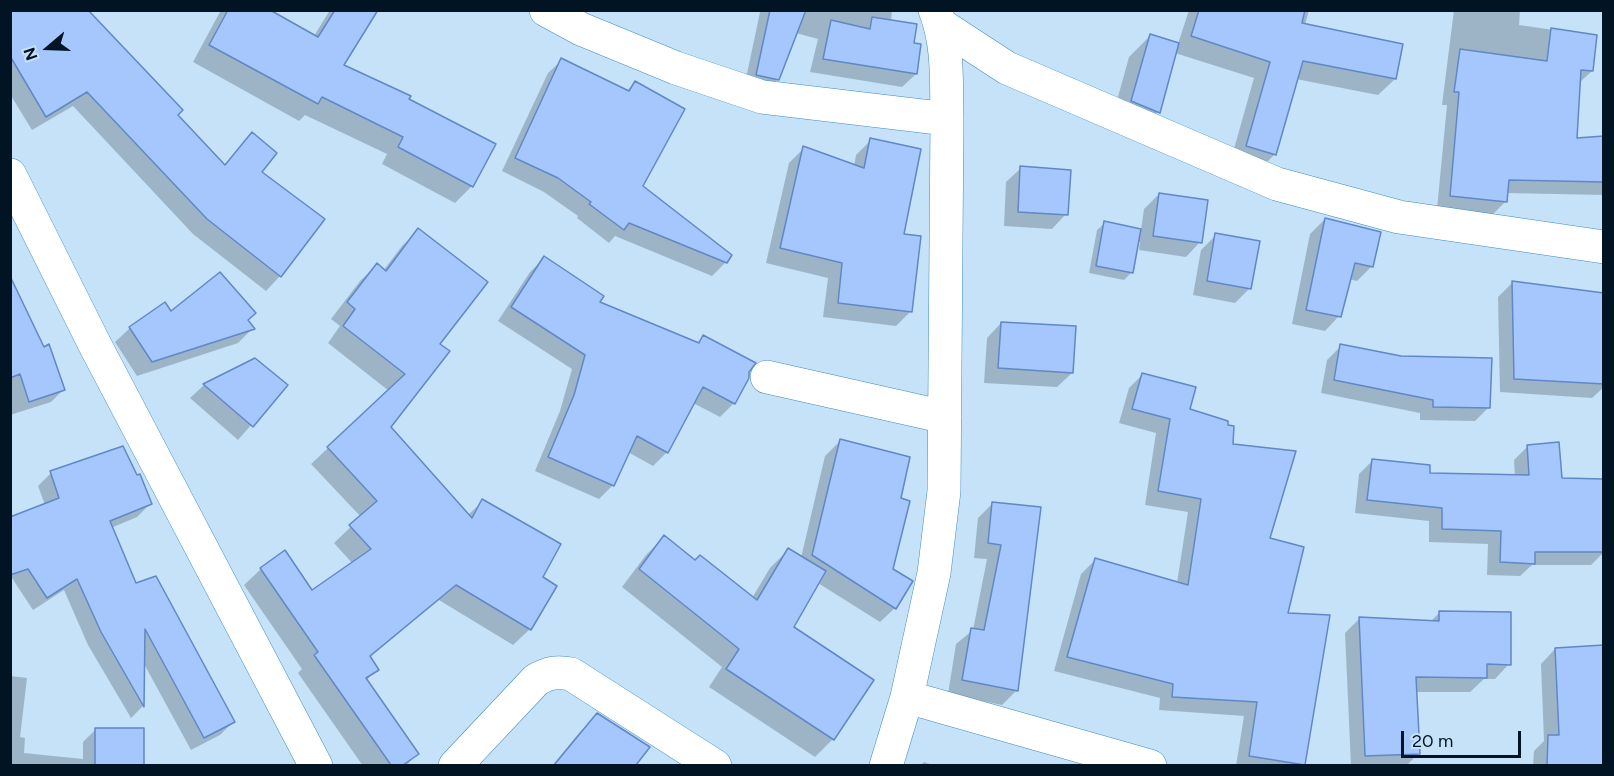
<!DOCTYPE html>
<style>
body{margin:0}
#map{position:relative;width:1614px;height:776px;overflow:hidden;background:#c5e2f8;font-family:Figtree,sans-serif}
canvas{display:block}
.frame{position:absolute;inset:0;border:12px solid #001423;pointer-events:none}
.north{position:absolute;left:18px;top:18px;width:60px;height:60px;-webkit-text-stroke:4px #c5e2f8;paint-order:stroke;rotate:251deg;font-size:16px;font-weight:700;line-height:24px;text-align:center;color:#001423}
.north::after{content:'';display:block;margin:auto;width:21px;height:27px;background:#001423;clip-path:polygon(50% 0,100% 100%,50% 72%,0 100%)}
.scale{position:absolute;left:1401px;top:731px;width:120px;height:27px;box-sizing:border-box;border:3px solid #001423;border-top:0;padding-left:8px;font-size:18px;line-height:21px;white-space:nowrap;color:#001423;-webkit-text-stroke:4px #c5e2f8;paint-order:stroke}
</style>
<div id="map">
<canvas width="1614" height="776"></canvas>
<div class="frame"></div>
<div class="north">N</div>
<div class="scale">20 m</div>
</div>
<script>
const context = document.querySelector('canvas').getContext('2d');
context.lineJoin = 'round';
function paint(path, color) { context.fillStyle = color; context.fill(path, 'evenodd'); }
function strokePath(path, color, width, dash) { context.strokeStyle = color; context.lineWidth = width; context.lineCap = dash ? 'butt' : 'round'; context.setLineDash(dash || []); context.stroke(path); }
paint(new Path2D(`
 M10,10L176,115L224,166L252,135L260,172L323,220L280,276L266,291L193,234L73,106L32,130L10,94Z
 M221,10H267L314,36L330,10H376L342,65L407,100L472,186L455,203L382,164L387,154L305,115L299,121L193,62Z
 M754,10H892L891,21L912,45L916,74L902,87L810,72L818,39L796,33L778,79L764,93L744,88L760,12Z
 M1189,10H1309L1305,25L1395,79L1378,95L1296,79L1275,154L1258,171L1230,163L1254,78L1175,53L1158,112L1138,133L1111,122L1129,57L1150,36L1178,44Z
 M1454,10H1520L1519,25L1596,36L1592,71L1579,83L1575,140L1604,137V195L1506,193V201L1492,215L1437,209L1447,105H1442Z
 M562,60L627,91L635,82L641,186L726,262L712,276L615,236L609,243L577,218L578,216L544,192L502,171L548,73Z
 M871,140L902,235L911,311L896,326L823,317L828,278L766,263L789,163L804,148L854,166L856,155Z
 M1021,168L1066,214L1052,229L1004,226L1006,182Z
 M1159,194L1200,242L1186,257L1139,250L1140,242H1137L1131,273L1124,280L1089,273L1097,230L1105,223L1141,230L1144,209Z
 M1325,219L1372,266L1357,281L1349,279L1339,316L1325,331L1292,324L1310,234Z
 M419,230L438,345L389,427L468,515L483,501L541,578L530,629L513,645L439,600L369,658L377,669L366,681L417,754L406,766H363L298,673L302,669L244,585L261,569L285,552L312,592L353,564L334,543L361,517L311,464L389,391L328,343L340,326L331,319L360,281L377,265L383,271L402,246Z
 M1216,235L1250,288L1235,303L1193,295L1201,250Z
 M544,258L598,303L696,344L703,336L734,403L720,417L693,403L667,452L653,466L628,452L613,485L599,499L535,471L560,411L572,369L498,321L530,272Z
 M10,280L63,390L51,402L10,415Z
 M1512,283L1604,294V387L1592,398L1500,392L1498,297Z
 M171,313L246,320L253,328L238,343L137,376L115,342L130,328Z
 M1001,323L1072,373L1057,387L984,383L987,338Z
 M1341,346L1401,358L1489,407L1475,421L1420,420V413L1321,393L1327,360Z
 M255,359L286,385L238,440L190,398L204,385Z
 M1143,374L1232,445L1268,539L1286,614L1328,616L1304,766H1236L1244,716L1159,710L1160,698L1054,671L1081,574L1095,560L1177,583L1188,512L1145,505L1156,433L1119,423L1129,388Z
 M840,441L899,499L892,569L895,608L880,622L818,583L791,627L833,739L815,757L709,687L722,667L622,587L646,555L664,537L695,561L752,598L770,568L788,550L801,558L825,456Z
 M1528,446L1561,480L1604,481V552L1591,565H1532L1520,576L1487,575L1488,544L1429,542V521L1355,513L1359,474L1372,461L1428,475L1515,477L1514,460Z
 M51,473L150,504L137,517L111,528L135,585L233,722L220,735L191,750L143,662V706L131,718L88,645L64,590L33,610L10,575V519L45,505L38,486Z
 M993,503L1039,508L1017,690L1002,705L948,694L956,644L973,630L987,559L974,558L978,518Z
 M1439,613L1509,664L1495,679H1484L1470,692H1416L1418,754L1406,766H1351L1345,633L1360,618L1430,622Z
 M1604,647V766H1533L1534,751L1544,741L1541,664L1555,649Z
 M10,676L27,678L20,737L25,738L24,753L83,759V742L96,729L143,730L142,766H10Z
 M597,715L639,742L620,766H552L579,733Z
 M924,762L936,766H920Z`), '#0003');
const building = new Path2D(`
 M10,10H88L183,110L178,115L225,165L252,132L277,153L262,172L325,219L281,277L207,219L87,92L46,117L10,56Z
 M228,10H270L318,37L335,10H378L344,65L411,96L409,99L496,144L473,187L398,147L403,137L322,97L318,104L209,45Z
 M770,10H806L779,80L756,75Z
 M1199,10H1305L1302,23L1403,44L1396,79L1303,61L1276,155L1246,146L1270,62L1191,36Z
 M872,17L917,24L914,43L921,44L917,74L823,59L831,20L870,29Z
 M1551,28L1597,35L1593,71L1581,70L1577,138L1604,136V182L1509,180L1507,202L1450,196L1459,92H1454L1460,49L1547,61Z
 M1150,34L1179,43L1160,113L1131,101Z
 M561,58L629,91L635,81L685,109L643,186L732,255L727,263L629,223L624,230L589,204L591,202L558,178L515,158Z
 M870,138L921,149L904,234L921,236L912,312L838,303L842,263L780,248L803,146L864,168Z
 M1020,166L1071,170L1068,215L1018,212Z
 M1159,193L1208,200L1202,243L1153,236Z
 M1325,218L1381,232L1373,267L1355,263L1341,317L1306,310Z
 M1104,221L1141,229L1133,273L1096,266Z
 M418,228L488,282L440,344L450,351L391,427L472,518L482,499L561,544L543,577L557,586L531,630L456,585L370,656L379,670L366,678L419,754L403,765H391L314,655L318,652L260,568L285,550L312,590L371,549L349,525L377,501L327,447L405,374L343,326L355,309L347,302L377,263L386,271Z
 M1215,233L1260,241L1251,289L1207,281Z
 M544,256L604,296L600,302L699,343L703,335L756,363L749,372V378L735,404L703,387L668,453L637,436L614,486L548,457L574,395L585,355L511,307Z
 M220,272L256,313L248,320L255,329L152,362L129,327L165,302L171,311Z
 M10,276L44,347L49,344L65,390L29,402L20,374L10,378Z
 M1512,281L1604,293V384L1514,379Z
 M1001,322L1076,326L1073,373L998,368Z
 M1340,344L1401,356L1492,358L1490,408L1433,407V400L1334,380Z
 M255,358L288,385L253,427L203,384Z
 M1142,373L1196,387L1190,409L1228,421V425L1234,426L1233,444L1296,451L1270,538L1304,547L1288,613L1330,615L1305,765L1249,756L1257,702L1172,697L1173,684L1067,657L1095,558L1188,585L1201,499L1158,491L1170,419L1132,409Z
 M840,439L910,457L901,498L910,501L893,569L913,581L896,609L812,555Z
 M1559,442L1562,478L1604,479V552H1535V564L1500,562L1501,531L1442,529V508L1367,500L1372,459L1430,465V473L1529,475L1527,445Z
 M123,446L137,475L140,474L152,504L110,521L136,583L156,576L235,722L204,738L145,629L144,707L101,632L77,579L47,598L28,569L10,575V517L59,498L50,471Z
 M992,502L1041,507L1018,691L962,680L971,628L984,630L1001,545L988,543Z
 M664,535L695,560L700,555L757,600L788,548L826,571L794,627L874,680L834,740L726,669L739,649L639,569Z
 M1439,611L1511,612V665L1487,664V678L1416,677L1420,754L1365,756L1359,617L1439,621Z
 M1604,645V765H1547L1548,735H1559L1555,648Z
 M597,713L650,747L636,765H554Z
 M95,728H144V765H95Z`);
paint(building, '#a5c7fd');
strokePath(building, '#6087c6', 1.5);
const minor = new Path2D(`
 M546,10L581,29L676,68L762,97L947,119
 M941,25L1007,68L1277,184L1399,217L1604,247
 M10,175L95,345L316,766
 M767,377L945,417
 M907,697L1150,766
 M455,766L536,680C548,673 557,671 571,674L715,766
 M886,766L907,697L934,573L944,491L947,119C946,83 949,45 935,10`);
strokePath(minor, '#3f8cbe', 34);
strokePath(minor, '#fff', 33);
</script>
